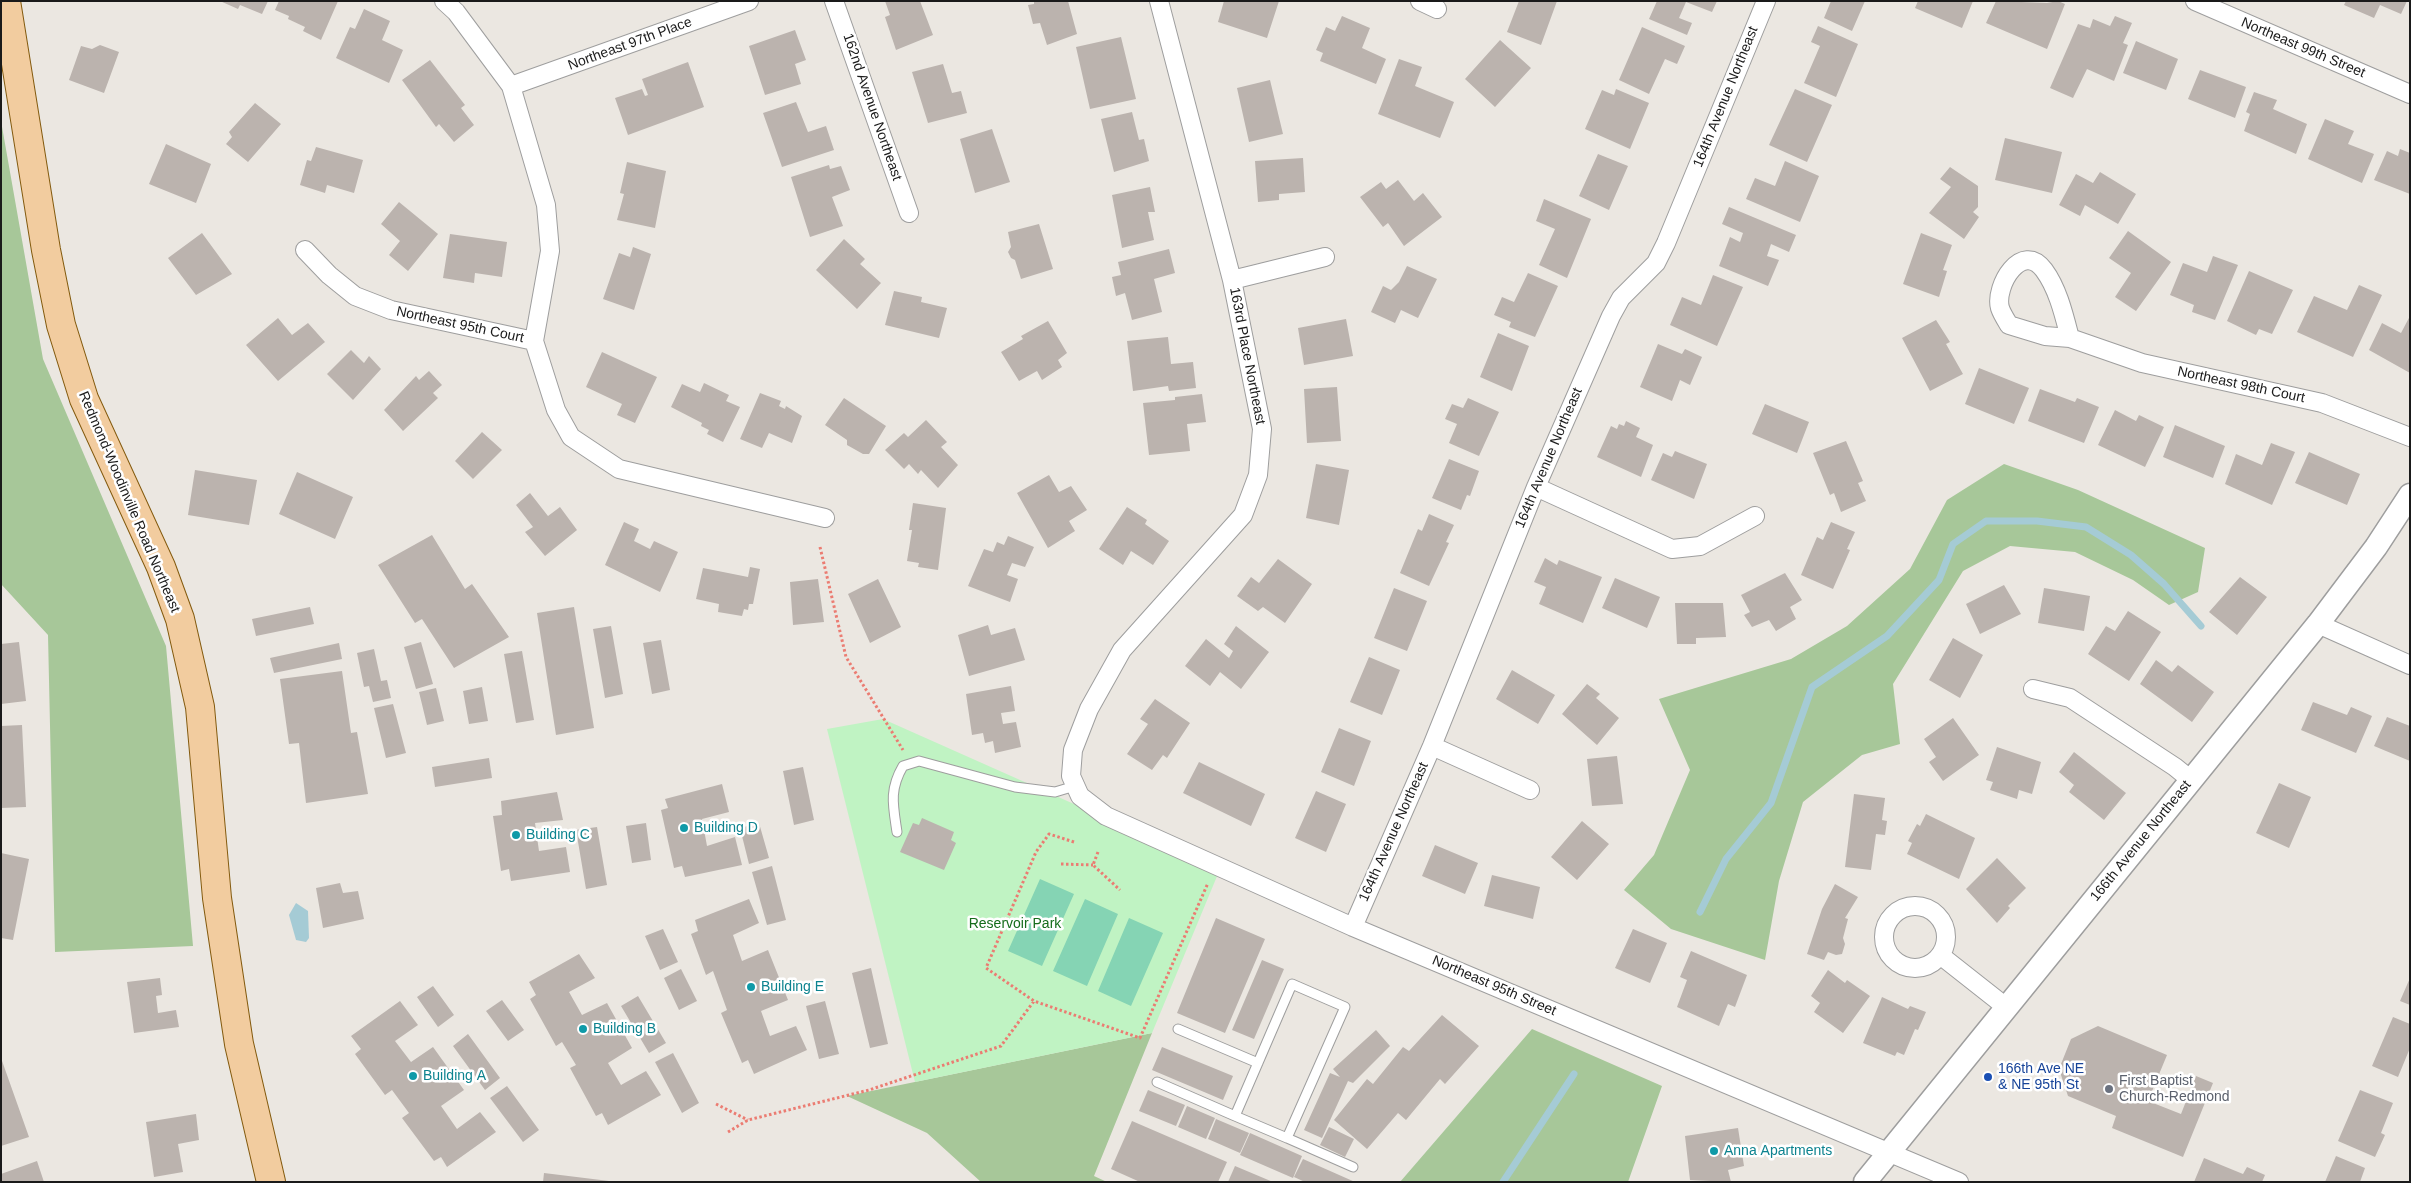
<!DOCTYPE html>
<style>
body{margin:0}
#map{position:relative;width:2411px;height:1183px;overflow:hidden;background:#ebe7e1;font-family:Arial,sans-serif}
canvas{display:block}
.frame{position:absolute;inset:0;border:2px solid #1a1a1a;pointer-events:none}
</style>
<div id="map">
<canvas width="2411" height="1183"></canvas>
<div class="frame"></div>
</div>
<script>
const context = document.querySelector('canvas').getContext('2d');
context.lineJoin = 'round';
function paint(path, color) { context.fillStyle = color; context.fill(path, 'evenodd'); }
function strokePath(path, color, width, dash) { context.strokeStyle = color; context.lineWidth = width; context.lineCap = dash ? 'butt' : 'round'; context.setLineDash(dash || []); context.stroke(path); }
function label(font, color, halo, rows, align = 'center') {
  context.font = font + ' Arial,sans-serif'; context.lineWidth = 5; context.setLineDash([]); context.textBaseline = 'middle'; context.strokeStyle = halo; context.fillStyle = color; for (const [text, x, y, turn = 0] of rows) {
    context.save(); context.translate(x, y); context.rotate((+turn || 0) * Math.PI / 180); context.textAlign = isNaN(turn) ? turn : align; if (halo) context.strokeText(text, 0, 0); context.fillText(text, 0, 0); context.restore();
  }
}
paint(new Path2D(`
 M1,121L43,359L166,646L193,946L55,952L48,635L1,584Z
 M2004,464L2078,490L2205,548L2198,592L2169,605L2133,580L2075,552L2010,546L1963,571L1893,684L1900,744L1862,755L1803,802L1779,881L1765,960L1671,929L1624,890L1654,855L1690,770L1659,699L1791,659L1847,626L1910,569L1947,500Z
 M1532,1029L1662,1086L1628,1182H1400Z
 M1152,1033L1094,1176L1107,1182H981L927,1133L847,1096Z`), '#a7c799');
paint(new Path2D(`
 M883,719L1220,869L1152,1033L915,1082L827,729Z`), '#c0f3c3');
paint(new Path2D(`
 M1040,879L1074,894L1042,966L1008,951Z
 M1085,899L1118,914L1087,986L1053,971Z
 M1129,918L1163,933L1131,1006L1098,991Z`), '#85d4b4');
paint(new Path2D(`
 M296,903L308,911L309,938L306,942L296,940L289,915Z`), '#a5cbd5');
strokePath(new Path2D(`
 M1700,912L1726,859L1771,803L1812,687L1887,636L1939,580L1953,544L1986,521H2037L2086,527L2131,555L2164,584L2201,626
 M1503,1182L1574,1074`), '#a5cbd5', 7);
paint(new Path2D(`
 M220,1H268L262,14L240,5L238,9Z
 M279,1H338L321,40L303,31L305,27L288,19L289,16L275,10Z
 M885,1H920L933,35L896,50L885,17L890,15Z
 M1034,1H1068L1077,34L1047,45L1040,23L1033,24L1028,5L1034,4Z
 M1224,1H1279L1267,38L1218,22Z
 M1519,1H1557L1541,45L1507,32Z
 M1657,1H1717L1712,12L1686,2L1679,18L1692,23L1687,35L1649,19Z
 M1831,1H1865L1852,31L1824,18Z
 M1918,1H1973L1962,28L1915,8Z
 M1996,1L2047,3L2058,1L2065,4L2047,49L1986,23Z
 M2346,1H2407L2401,14L2380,5L2374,18L2344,5Z
 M364,9L390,21L382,40L403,50L389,83L336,58L350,27L355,29Z
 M1342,16L1370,28L1362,48L1386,59L1376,84L1320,61L1323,53L1316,50L1326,27L1335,31Z
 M2115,16L2132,23L2123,43L2128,45L2114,81L2087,69L2073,98L2050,88L2078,24L2090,28L2093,19L2110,26Z
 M1818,26L1858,44L1836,97L1804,83L1820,46L1811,42Z
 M1642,27L1685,46L1677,64L1665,59L1649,94L1619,80Z
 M795,30L806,60L795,64L801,84L765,95L749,46Z
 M1121,37L1136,99L1090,109L1076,47Z
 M1500,40L1531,68L1495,107L1465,79Z
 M2136,41L2178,59L2166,90L2123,73Z
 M100,45L119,52L104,93L69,80L81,46L92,49Z
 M1399,59L1422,67L1415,86L1454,102L1440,138L1378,114Z
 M430,60L465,105L461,108L474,125L454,142L439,124L436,127L402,80Z
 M688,62L704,107L628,135L615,98L642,89L645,96L648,95L642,79Z
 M943,64L952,93L961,91L967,113L928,123L912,72Z
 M2200,70L2246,87L2235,118L2188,99Z
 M1270,80L1283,134L1249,142L1237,88Z
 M1616,89L1649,103L1630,149L1585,129L1602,90L1614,95Z
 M1795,89L1832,105L1807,162L1769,145Z
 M2254,92L2277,100L2273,109L2307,124L2296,154L2244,131L2250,114L2246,112Z
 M796,102L808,132L826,126L834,150L782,167L763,113Z
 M255,103L281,124L248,162L226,144L232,137L229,132Z
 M1132,112L1139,140L1144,139L1149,161L1114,172L1101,119Z
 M2325,119L2354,131L2348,144L2374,154L2362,183L2308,159Z
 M992,129L1010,182L975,193L960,139Z
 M2005,138L2062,152L2052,193L1995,180Z
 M166,144L211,164L196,203L149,184Z
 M316,147L363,160L354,193L327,185L325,193L300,185L307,160L311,161Z
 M2400,149L2410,153V194L2374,180L2387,151L2398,156Z
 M1598,154L1628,166L1609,210L1579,196Z
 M1303,158L1305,192L1279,194V200L1258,202L1255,161Z
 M1785,161L1819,176L1800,222L1746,199L1755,178L1775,186Z
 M627,162L666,171L655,228L617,220L624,194L620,193Z
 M829,165L830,169L841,166L850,190L832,197L843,226L810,237L791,177Z
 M1950,167L1978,186V207L1973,212L1979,217L1964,239L1929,213L1951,187L1940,179Z
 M2100,172L2136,194L2118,224L2085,205L2080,216L2059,205L2076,174L2093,183Z
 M1398,180L1414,201L1423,193L1442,217L1404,246L1388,223L1383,227L1360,197L1381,182L1386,189Z
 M1150,187L1155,212H1148L1154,240L1122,248L1112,195Z
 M1544,199L1591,219L1567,278L1539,265L1555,229L1536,221Z
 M399,202L438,234L408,271L389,255L400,241L381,224Z
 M1729,207L1796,235L1789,252L1771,244L1767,256L1779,260L1768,286L1719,266L1730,237L1740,242L1743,233L1722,224Z
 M1039,224L1053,269L1021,279L1015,260L1011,258L1008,252L1011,247L1008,232Z
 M2128,231L2171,262L2136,311L2115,297L2131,273L2109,258Z
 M202,233L232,274L196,295L168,258Z
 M1921,233L1952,245L1943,270L1947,271L1939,297L1903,284Z
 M450,234L507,242L502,277L475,273L474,283L443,278Z
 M844,239L865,259L860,264L881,283L857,309L816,270Z
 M633,247L651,254L634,310L603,299L619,253L630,257Z
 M1169,249L1175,273L1154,279L1162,312L1132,320L1125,293L1116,296L1112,277L1121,275L1118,262Z
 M2213,256L2238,265L2215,320L2192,312L2194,305L2170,295L2183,263L2207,272Z
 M1407,266L1437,279L1418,318L1401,310L1395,323L1371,312L1383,286L1391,290L1399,282Z
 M2249,271L2293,290L2272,334L2259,329L2256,335L2227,321Z
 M1528,273L1558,286L1535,337L1509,327L1511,322L1494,315L1502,297L1514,302Z
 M1713,275L1743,287L1717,346L1670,325L1682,297L1701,305Z
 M2359,285L2382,295L2353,357L2297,332L2314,296L2347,310Z
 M894,291L922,297L921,302L947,308L939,338L885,325Z
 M2410,316V373L2369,350L2382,323L2401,333Z
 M278,318L292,335L308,323L325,342L278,381L246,345Z
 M1346,319L1353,356L1304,365L1298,328Z
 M1936,320L1950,342L1946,344L1963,374L1930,391L1902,338Z
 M1048,321L1067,353L1058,360L1062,367L1042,380L1037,371L1019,381L1001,352L1023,339L1021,336Z
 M1498,333L1529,346L1512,391L1480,377Z
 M1168,337L1171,364L1193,362L1196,388L1169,391L1168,386L1133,391L1127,341Z
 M1658,344L1682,354L1685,349L1702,357L1690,385L1680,380L1672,401L1640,387Z
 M351,350L364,363L369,356L381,369L353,400L327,374Z
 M602,352L657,377L635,423L617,415L622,404L586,387Z
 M1979,368L2029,388L2014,424L1965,404Z
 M429,371L442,385L433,393L438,398L403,431L384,410L416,376L419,380Z
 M704,383L729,395L726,401L740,407L723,442L707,434L709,430L701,426L702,423L671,407L682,384L700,392Z
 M1337,387L1341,441L1307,443L1304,389Z
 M2040,389L2075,402L2077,398L2099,407L2084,443L2028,421Z
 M760,393L781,401L779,406L785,409L786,406L802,416L792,443L769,433L762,448L740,439Z
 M1202,394L1206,422L1187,424L1190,451L1149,455L1143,403L1175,400V397Z
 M844,398L886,426L869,454H863L847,445V440L825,425Z
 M1468,398L1499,412L1479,456L1449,443L1457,424L1445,419L1452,404L1463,408Z
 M1765,404L1809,422L1797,453L1752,434Z
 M2115,410L2136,421L2139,415L2164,427L2145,467L2098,445Z
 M926,420L947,442L941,447L958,465L938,488L921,470L918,474L909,464L904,469L885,450L904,433L908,437Z
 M1626,421L1640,428L1636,437L1653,445L1641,477L1597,457L1611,426L1617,429L1619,424L1624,426Z
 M2175,425L2225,446L2213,478L2163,457Z
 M482,432L502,450L473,479L455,461Z
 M1846,441L1863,481L1858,483L1866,501L1841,512L1834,493L1830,495L1813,453Z
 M2271,443L2295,452L2272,505L2225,484L2236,454L2262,465Z
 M1675,451L1707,464L1694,499L1651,480L1663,453L1672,457Z
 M2309,452L2360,474L2347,505L2295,483Z
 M1449,459L1479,471L1470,496L1467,495L1461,510L1432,498Z
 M1316,464L1349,470L1339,525L1306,518Z
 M195,470L257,480L249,525L188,515Z
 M297,472L353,497L335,539L279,514Z
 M1049,475L1059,492L1071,486L1087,510L1069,521L1075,531L1048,548L1017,493Z
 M530,493L548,516L560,507L577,530L545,556L525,532L533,527L516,505Z
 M913,503L946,508L938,570L918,567L919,563L907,561L912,530H909Z
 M1127,507L1147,520L1145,524L1169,541L1153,565L1131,551L1123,565L1099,549Z
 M1429,514L1454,525L1446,542L1449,543L1429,586L1400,573L1418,529L1422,531Z
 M624,522L639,529L634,541L650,549L654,541L678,552L660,592L605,565Z
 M1831,522L1855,532L1847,549L1850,550L1833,589L1801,575L1817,537L1823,540Z
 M432,535L465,589L472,584L509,637L454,668L422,619L415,623L378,565Z
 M1008,536L1034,547L1025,567L1012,563L1007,575L1018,579L1010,602L968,586L984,549L993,552L997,542L1004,545Z
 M1545,558L1557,565L1559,560L1602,577L1583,623L1539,604L1546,587L1534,582Z
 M1278,559L1312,584L1285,623L1263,607L1258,611L1237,596L1251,577L1259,583Z
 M750,567L760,569L753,604H749L748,610L744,609L742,616L718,612L719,604L696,599L703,568L748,577Z
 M1785,573L1802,600L1790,607L1796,619L1776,631L1769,620L1752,627L1744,615L1750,612L1741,595Z
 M2240,577L2267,597L2237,635L2209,612Z
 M1615,578L1660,597L1647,628L1602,608Z
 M818,579L824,622L793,625L790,582Z
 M878,579L901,627L870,643L848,594Z
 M2004,585L2021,614L1980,634L1966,604Z
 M1394,588L1427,601L1407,651L1374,638Z
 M2044,588L2090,596L2084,631L2038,623Z
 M1675,603H1723L1726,637L1696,638V644H1677Z
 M310,607L314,624L256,636L252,619Z
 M574,607L594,728L556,735L537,613Z
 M2128,611L2161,632L2129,681L2088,654L2106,626L2115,631Z
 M988,625L991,635L1015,628L1025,660L969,676L958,635Z
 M611,626L623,694L605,698L593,629Z
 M1236,626L1269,652L1241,689L1220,672L1210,686L1185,666L1206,639L1229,658L1233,651L1224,644Z
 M1953,638L1983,655L1960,698L1929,680Z
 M661,640L670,690L652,694L643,643Z
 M19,642L26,701L1,704V644Z
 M421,642L433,684L416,689L404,647Z
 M339,643L342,659L274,673L270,658Z
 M374,649L381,681L387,680L391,698L373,702L369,686L364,687L357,653Z
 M522,651L534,720L516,723L504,654Z
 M1369,657L1400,670L1382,715L1350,702Z
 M2156,660L2172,672L2178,665L2214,692L2192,722L2140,684Z
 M1512,670L1555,695L1538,724L1496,699Z
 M342,671L351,733L357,732L368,794L306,803L299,743L289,744L280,679Z
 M1587,684L1600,694L1596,698L1619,718L1597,745L1562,714Z
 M1011,686L1015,711L1001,713L1003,724L1016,722L1021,747L995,753L993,741L985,743L983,733L972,735L966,694Z
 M482,687L488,721L469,724L463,691Z
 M436,688L444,721L427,725L419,692Z
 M1155,699L1190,723L1167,758L1163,755L1152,770L1127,754L1148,724L1140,719Z
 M2313,702L2347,715L2351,707L2372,716L2356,753L2301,730Z
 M393,704L406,753L386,758L374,708Z
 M2387,717L2410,726V761L2374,746Z
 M1953,718L1979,755L1943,781L1929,762L1936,757L1924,739Z
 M22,725L26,807L1,808V726Z
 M1339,728L1371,741L1354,786L1321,772Z
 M1997,747L2041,762L2032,794L2019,790L2017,799L1990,790L1993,782L1986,780Z
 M2074,752L2126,793L2104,820L2069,792L2074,785L2059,772Z
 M1617,756L1623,804L1592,806L1587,759Z
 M489,758L492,778L435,787L432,767Z
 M1199,762L1265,794L1251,826L1183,793Z
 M803,767L814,820L794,825L783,771Z
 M2279,783L2311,797L2289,848L2256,833Z
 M722,784L729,812L702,819L707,846L735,837L742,865L685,877L682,866L674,868L661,810L668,808L665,799Z
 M1316,791L1346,804L1326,852L1295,838Z
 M557,792L563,820L535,823L539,851L566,847L570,872L511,881L509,869L501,871L493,816L502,815L501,801Z
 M1854,794L1885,798L1882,820L1887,821L1885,835L1876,834L1871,870L1845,867Z
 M1926,814L1975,838L1959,879L1907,854L1912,843L1908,841L1917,824L1920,826Z
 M922,818L954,832L951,840L956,843L944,870L900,852L913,823L919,825Z
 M1582,821L1609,844L1577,880L1551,857Z
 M646,823L651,860L632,863L626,826Z
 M759,823L769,858L749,864L740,828Z
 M597,827L607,885L586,889L576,830Z
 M1435,845L1478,863L1465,894L1422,876Z
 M1,853L29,859L13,940L1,938Z
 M1997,858L2026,888L2008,906L2010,908L1997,923L1966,889Z
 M772,866L786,920L767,925L752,872Z
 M1492,875L1540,887L1533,919L1484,906Z
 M340,883L343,893L358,891L364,919L323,928L316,888Z
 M1835,884L1858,897L1845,918L1848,919L1843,938L1845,944L1842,954L1836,955L1828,952L1824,960L1807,954L1822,909Z
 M749,899L759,923L733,935L742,961L768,950L788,1000L761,1011L770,1036L796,1026L807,1050L754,1074L748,1060L742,1063L721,1013L727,1010L713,971L706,975L691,934L698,931L695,920Z
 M1216,918L1265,939L1225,1033L1177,1013Z
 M663,929L678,962L660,970L645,936Z
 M1633,929L1667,943L1650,983L1615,968Z
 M1691,951L1747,975L1735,1007L1728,1004L1719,1026L1677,1007L1687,980L1680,977Z
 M579,954L595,978L569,992L582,1015L607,1003L632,1048L608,1063L621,1085L646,1071L661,1095L608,1125L602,1113L596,1116L570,1068L576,1065L562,1042L556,1046L530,999L536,995L529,982Z
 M1262,960L1284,969L1254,1039L1232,1030Z
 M871,968L888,1044L870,1048L852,973Z
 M681,969L697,1001L679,1010L664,978Z
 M1828,970L1845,983L1847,980L1870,996L1843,1033L1814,1012L1820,1003L1811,996Z
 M160,978L162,995L156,996L158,1013L176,1010L179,1027L134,1033L127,982Z
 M2410,978V1005L2400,1001Z
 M433,986L454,1015L438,1027L417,997Z
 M638,996L666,1043L649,1053L621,1006Z
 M1882,997L1908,1009L1910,1006L1926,1012L1918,1030L1915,1029L1904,1055L1897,1052L1895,1056L1863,1043Z
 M502,1000L524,1030L508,1041L486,1011Z
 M400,1001L418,1025L395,1041L411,1062L433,1047L464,1090L441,1106L457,1129L480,1112L496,1132L447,1167L441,1157L434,1161L402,1118L409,1113L392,1090L385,1095L355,1054L361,1049L351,1036Z
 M825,1001L839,1054L819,1059L806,1006Z
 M1442,1015L1479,1046L1445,1084L1440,1079L1406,1120L1398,1113L1367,1149L1334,1120L1367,1079L1373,1084L1403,1047L1409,1051Z
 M2393,1017L2410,1024V1048L2398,1077L2372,1066Z
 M2098,1026L2167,1055L2148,1101L2181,1114L2196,1076L2213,1083L2183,1157L2112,1128L2116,1116L2068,1096L2059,1069L2071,1039Z
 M1376,1030L1390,1046L1353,1083L1348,1081L1322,1138L1304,1130L1330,1073L1340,1077L1333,1069Z
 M468,1034L500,1078L485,1090L453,1046Z
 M1162,1047L1233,1076L1223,1100L1152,1070Z
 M673,1053L699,1103L682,1113L655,1062Z
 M1,1058L29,1137L1,1146Z
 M507,1086L539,1130L523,1142L490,1098Z
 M1148,1090L1185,1105L1176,1126L1139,1111Z
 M2360,1090L2393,1103L2381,1133L2385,1135L2375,1157L2338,1141Z
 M1187,1106L1215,1118L1206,1139L1178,1127Z
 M196,1114L199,1140L178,1144L183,1172L154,1177L146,1122Z
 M1216,1119L1249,1133L1240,1153L1208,1139Z
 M1132,1121L1227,1162L1218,1182H1140L1111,1169Z
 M1329,1127L1354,1139L1345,1157L1320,1145Z
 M1738,1128L1744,1166L1728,1170L1731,1182L1690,1180L1685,1136Z
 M1250,1133L1302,1156L1293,1178L1240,1155Z
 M2336,1156L2365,1168L2360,1182H2325Z
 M2204,1158L2243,1174L2247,1167L2265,1175L2262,1182H2194Z
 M1303,1159L1355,1182H1305L1294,1177Z
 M37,1161L44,1182H1V1174Z
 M1235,1166L1273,1182H1228Z
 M544,1173L609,1181V1182H543Z`), '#bbb3ae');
const service = new Path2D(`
 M897,832C893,805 889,790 903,766L919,761L1015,787L1055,792L1075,786
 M1292,984L1345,1007L1287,1138L1235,1116Z
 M1178,1029L1258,1063
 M1157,1082L1235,1116
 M1287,1138L1353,1167`);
const minor = new Path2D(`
 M444,1L456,12L511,86L546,205L550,251L534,341
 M834,1L909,213
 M1159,1L1232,280L1262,429L1258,475L1243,515L1122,650L1089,709L1073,750L1071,776L1080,796L1106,816L1353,927L1959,1182
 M1420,1L1437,9
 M2195,1L2410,94
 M511,86L749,1
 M305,250L329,275L355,296L391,310L534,341L556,410L571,437L619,469L825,518
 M1232,280L1325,257
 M2070,338C2064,315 2058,289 2044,270C2022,240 1994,286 2000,308C2002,314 2006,320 2009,325L2045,336L2070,338L2142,363L2322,403L2410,437
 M1536,487L1672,549L1700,546L1755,516
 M2318,624L2410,665
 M2033,689L2070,698L2175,767L2191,780
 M1432,746L1530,790
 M1884 937a31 31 0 1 1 62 0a31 31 0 1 1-62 0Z
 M1353,927L1432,746L1536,487L1611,316L1621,298L1656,263L1666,243L1766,1
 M1940,955L2006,1007`);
const tertiary = new Path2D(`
 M1865,1182L2318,624L2376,547L2410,495`);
const primary = new Path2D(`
 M6,1L46,250L61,325L84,399L161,567L180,619L200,707L217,898L239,1044L271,1182`);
strokePath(service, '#9e9e9e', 11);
strokePath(minor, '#9e9e9e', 20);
strokePath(tertiary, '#9e9e9e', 25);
strokePath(primary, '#835a0e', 30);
strokePath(new Path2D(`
 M820,547L846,657L903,750
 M1074,842L1049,834L1036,852L986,968L1034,1001L1140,1038L1208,883
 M1098,852L1093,865L1120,890
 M1061,864L1093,865
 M716,1104L748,1120
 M728,1132L748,1120L869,1090L1001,1046L1034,1001`), '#eb7c72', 3, [2.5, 2.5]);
strokePath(service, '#fff', 9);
strokePath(minor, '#fff', 18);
strokePath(tertiary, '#fff', 22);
strokePath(primary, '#f2cc9f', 28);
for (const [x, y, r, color] of [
 [684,828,5,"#0f9aa8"],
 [516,835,5,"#0f9aa8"],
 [751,987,5,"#0f9aa8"],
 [583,1029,5,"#0f9aa8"],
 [413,1076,5,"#0f9aa8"],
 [1988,1077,5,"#1a4fb4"],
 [2109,1089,5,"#6b7280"],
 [1714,1151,5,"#0f9aa8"]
]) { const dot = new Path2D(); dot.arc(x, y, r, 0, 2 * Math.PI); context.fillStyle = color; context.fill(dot); strokePath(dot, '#fff', 2); }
label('14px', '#1a1a1a', '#fff', [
 ["Northeast 97th Place",630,44,-20],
 ["Northeast 99th Street",2303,48,23],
 ["164th Avenue Northeast",1726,97,-68],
 ["162nd Avenue Northeast",872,107,71],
 ["Northeast 95th Court",460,325,12],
 ["163rd Place Northeast",1247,356,79],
 ["Northeast 98th Court",2241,385,12],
 ["164th Avenue Northeast",1549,458,-67],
 ["Redmond-Woodinville Road Northeast",129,502,67],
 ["164th Avenue Northeast",1394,832,-66],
 ["166th Avenue Northeast",2141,841,-51],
 ["Northeast 95th Street",1494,986,23]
]);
label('14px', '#0d838f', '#fff', [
 ["Building D",694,828],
 ["Building C",526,835],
 ["Building E",761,987],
 ["Building B",593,1029],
 ["Building A",423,1076],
 ["Anna Apartments",1724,1151]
], 'left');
label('14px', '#156c1b', '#fff', [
 ["Reservoir Park",1015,924]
]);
label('14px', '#164399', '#fff', [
 ["166th Ave NE",1998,1069],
 ["& NE 95th St",1998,1085]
], 'left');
label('14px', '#5b616d', '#fff', [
 ["First Baptist",2119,1081],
 ["Church-Redmond",2119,1097]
], 'left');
</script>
